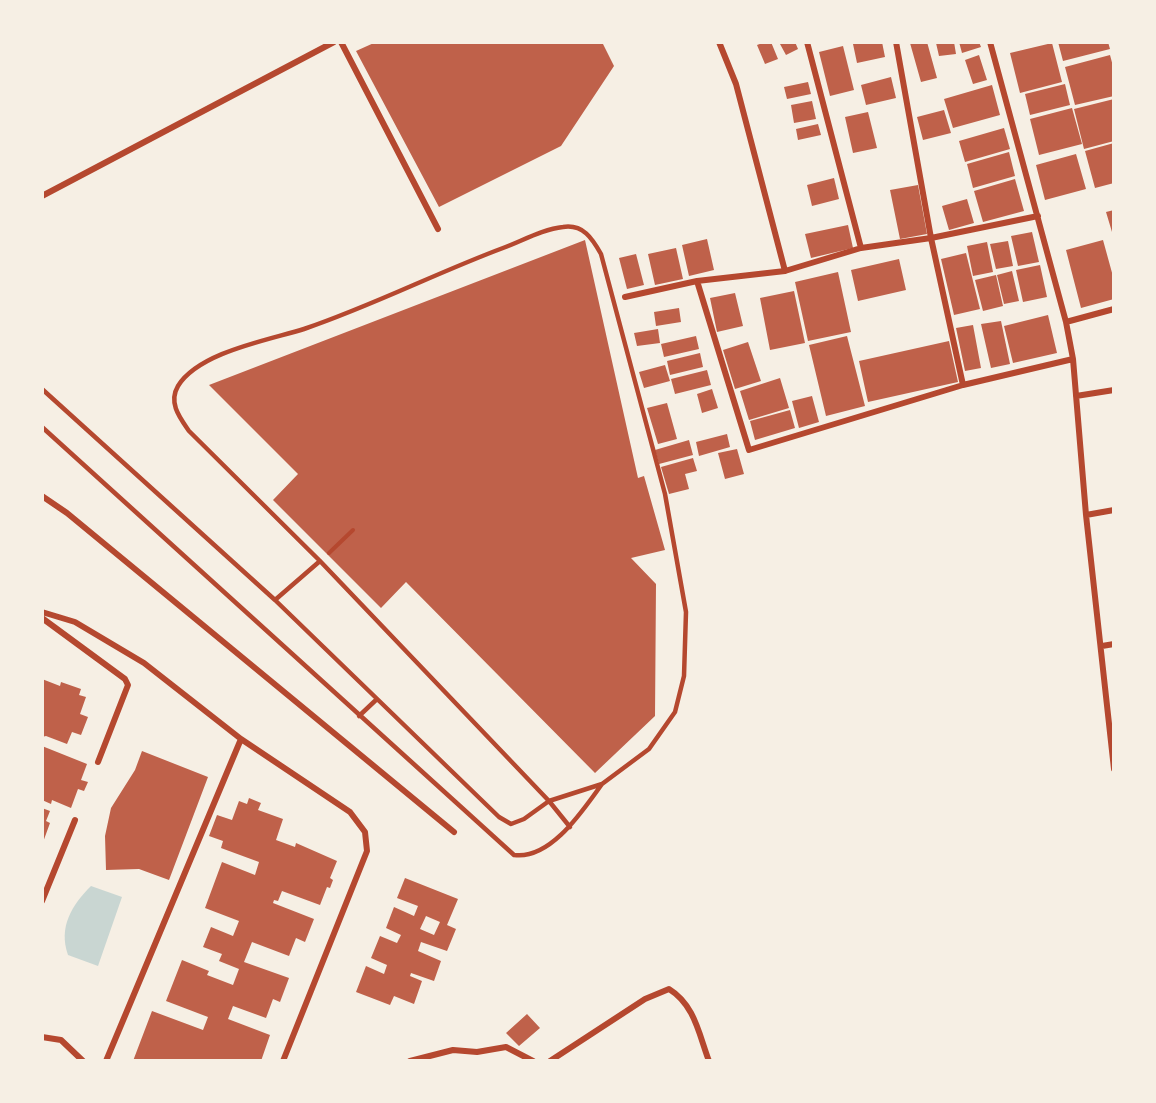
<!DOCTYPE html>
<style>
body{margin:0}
#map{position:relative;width:1156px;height:1103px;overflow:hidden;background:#f6efe4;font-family:"Exo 2",sans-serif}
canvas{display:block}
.frame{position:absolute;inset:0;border:44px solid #f6efe4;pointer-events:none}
</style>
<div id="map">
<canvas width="1156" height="1103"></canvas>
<div class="frame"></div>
</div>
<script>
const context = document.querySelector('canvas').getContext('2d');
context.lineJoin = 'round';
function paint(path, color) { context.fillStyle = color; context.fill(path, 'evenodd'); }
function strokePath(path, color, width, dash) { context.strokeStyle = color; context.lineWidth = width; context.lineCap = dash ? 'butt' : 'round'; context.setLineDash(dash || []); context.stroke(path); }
paint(new Path2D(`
 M91,886L122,897L98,966L68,955C58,927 72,905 91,886Z`), '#c9d6d2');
paint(new Path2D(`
 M376,42H602L614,66L561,146L439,207L356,51Z
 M765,42H771L778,59L765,64L757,45Z
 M784,42H795L798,49L786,55L780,44Z
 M861,42H882L885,57L857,63L853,44Z
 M927,42L937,78L921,82L910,43Z
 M954,42L956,54L939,56L936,43Z
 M959,42H979L981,47L962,53Z
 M1058,42H1108L1110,49L1063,61Z
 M1052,43L1062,82L1020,93L1010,53Z
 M843,46L854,90L830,96L819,52Z
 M979,55L987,80L973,84L965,60Z
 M1110,55L1114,70V96L1075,105L1065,67Z
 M891,77L896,98L866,105L861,85Z
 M808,82L811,94L787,99L784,87Z
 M1065,84L1070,105L1030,115L1025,94Z
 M992,85L1000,115L953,128L944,99Z
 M1114,99V141L1084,149L1074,109Z
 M812,101L816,119L794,123L791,105Z
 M1072,108L1082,144L1039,155L1030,119Z
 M944,110L951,133L923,140L917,117Z
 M868,112L877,148L853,153L845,117Z
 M818,124L821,135L798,140L796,129Z
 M1004,128L1010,149L965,162L959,141Z
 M1114,143V183L1095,188L1085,151Z
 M1009,152L1015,176L973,188L967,164Z
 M1076,154L1086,189L1045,200L1036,165Z
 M834,178L839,199L812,206L807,185Z
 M1015,179L1024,211L983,222L974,191Z
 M918,185L927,234L900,239L890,190Z
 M967,199L974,223L949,230L942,206Z
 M1114,210V232H1112L1106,212Z
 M848,225L853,248L811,258L805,234Z
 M1032,232L1039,262L1018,266L1011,236Z
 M707,239L714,270L689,276L682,245Z
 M585,240L638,478L644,476L665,550L631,558L656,584L655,716L595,773L406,582L381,608L273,500L298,474L209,385Z
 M1103,240L1114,280V299L1081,308L1066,250Z
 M1008,241L1013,266L996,269L990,244Z
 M987,242L993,272L973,276L967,246Z
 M676,248L683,279L655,285L648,254Z
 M966,253L980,309L954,315L941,259Z
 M636,254L644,285L627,289L619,258Z
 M899,259L906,290L858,301L851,270Z
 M1040,265L1047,297L1023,302L1016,270Z
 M1012,271L1019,301L1004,304L997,275Z
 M838,272L851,332L808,341L795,282Z
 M996,275L1003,306L983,311L975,280Z
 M794,291L805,343L770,350L760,298Z
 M735,293L743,326L717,332L710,298Z
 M679,308L681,322L656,326L654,312Z
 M1048,315L1057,353L1013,363L1004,326Z
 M1001,321L1010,364L991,368L981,324Z
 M973,325L981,368L965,371L956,328Z
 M658,329L660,343L637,346L634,333Z
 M696,336L699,349L664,357L661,344Z
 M847,336L865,406L826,416L809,345Z
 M949,341L958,382L868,402L859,361Z
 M748,342L761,381L735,389L723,350Z
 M700,353L703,367L670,375L667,361Z
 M665,365L670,381L644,388L639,372Z
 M707,370L711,385L675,394L671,379Z
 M780,378L789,408L749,420L740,391Z
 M712,389L718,408L702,413L697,394Z
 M812,396L819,422L799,428L792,401Z
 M667,403L677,439L658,444L647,408Z
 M790,410L795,428L755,440L750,421Z
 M727,434L730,447L699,456L696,442Z
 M689,440L693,455L659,464L655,450Z
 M737,449L744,474L725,479L718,453Z
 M693,458L697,471L685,474L689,489L669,494L661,467Z
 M42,679L60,686L61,682L81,689L79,695L86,697L80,714L88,717L81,735L72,732L67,744L46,736L42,737Z
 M42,746L87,764L81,780L88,782L84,791L78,789L71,808L52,800L51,804L42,800Z
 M142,751L208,777L169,880L139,869L106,870L105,836L111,808L135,770Z
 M249,798L261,803L258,810L283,819L276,840L295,847L296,843L337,861L330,878L333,880L330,888L327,887L320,905L282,891L278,901L274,900L273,903L314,919L305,942L296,938L289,956L252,942L244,962L289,978L280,1002L273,999L266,1018L233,1006L228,1019L270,1035L261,1061H133L152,1011L203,1030L208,1017L166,1001L182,960L209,971L207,975L233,985L239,969L219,961L222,954L203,947L211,927L233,936L239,921L205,908L222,862L255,875L259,862L221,848L223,841L209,836L217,815L232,820L239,801L247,804Z
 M42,808L50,811L46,821L50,823L42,845Z
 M405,878L458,899L447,925L456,929L447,951L421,942L418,951L441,961L434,981L411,973L410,976L422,981L414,1004L394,996L390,1005L356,992L366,966L384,974L387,965L371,958L380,936L397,943L401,935L386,928L394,907L414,916L418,906L397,898ZM426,916L440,922L434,935L420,929Z
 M527,1014L540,1028L519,1046L506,1033Z`), '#bf614a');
strokePath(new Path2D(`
 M329,553L353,530`), '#b5482f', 4);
strokePath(new Path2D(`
 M42,389L275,600L499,817L511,824L524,819L549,801L602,784L649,749L675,712L684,676L686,612L665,494L601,254C592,238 583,224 563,227C543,229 522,241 503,248C436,273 372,306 304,329C269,340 199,352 178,386C168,403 180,418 189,431L320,561L549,801L570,827
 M42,427L514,855C551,860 583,810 602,784
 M275,600L320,561
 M359,716L377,699`), '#b5482f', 4.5);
strokePath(new Path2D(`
 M341,42L438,229
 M719,42L736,84L785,271
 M807,42L861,248
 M896,42L931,238L963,385
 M990,42L1066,322L1073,359L1086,515L1114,769
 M42,196L334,42
 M697,281L749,450L963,385L1073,359
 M625,297L697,281L785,271L861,248L931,238L1038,216
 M1066,322L1114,309
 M1076,396L1114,390
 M42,496L67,513L454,832
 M1086,515L1114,510
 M42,612L75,622L144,663L241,739L350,812L365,832L367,851L283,1061
 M42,618L125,679L128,685L98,762
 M1102,646L1114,644
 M42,901L75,820
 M42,1037L61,1040L83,1061
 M106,1061L241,739
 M410,1061L453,1050L477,1052L506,1047L533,1061
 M550,1061L645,999L669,989C695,1005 699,1035 709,1061`), '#b5482f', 6);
</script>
